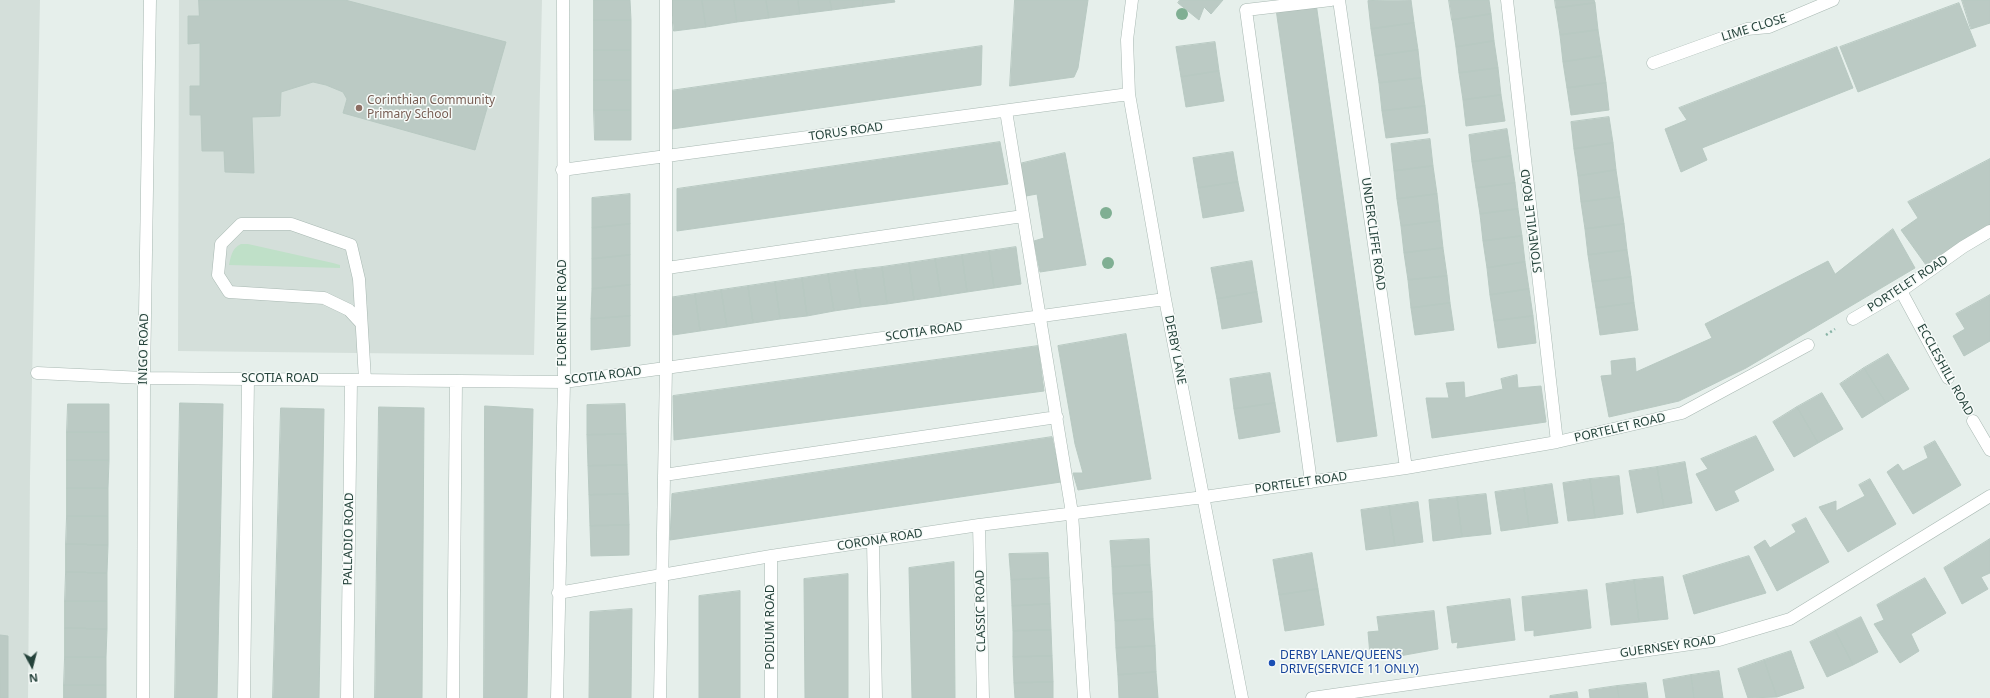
<!DOCTYPE html>
<style>
body{margin:0}
#map{position:relative;width:1990px;height:698px;overflow:hidden;background:#e6efeb;font-family:"Noto Sans",sans-serif}
canvas{display:block}
.north{position:absolute;left:12px;top:646px;width:40px;height:40px;-webkit-text-stroke:3px #f7fbf9;paint-order:stroke;rotate:173deg;font-size:11px;font-weight:700;line-height:16px;text-align:center;color:#24423a}
.north::after{content:'';display:block;margin:auto;width:14px;height:18px;background:#24423a;clip-path:polygon(50% 0,100% 100%,50% 72%,0 100%)}
</style>
<div id="map">
<canvas width="1990" height="698"></canvas>
<div class="north">N</div>
</div>
<script>
const context = document.querySelector('canvas').getContext('2d');
context.lineJoin = 'round';
function paint(path, color) { context.fillStyle = color; context.fill(path, 'evenodd'); }
function strokePath(path, color, width, dash) { context.strokeStyle = color; context.lineWidth = width; context.lineCap = dash ? 'butt' : 'round'; context.setLineDash(dash || []); context.stroke(path); }
function label(font, color, halo, rows, align = 'center') {
  context.font = font + ' "Noto Sans",sans-serif'; context.lineWidth = 3; context.setLineDash([]); context.textBaseline = 'middle'; context.strokeStyle = halo; context.fillStyle = color; for (const [text, x, y, turn = 0] of rows) {
    context.save(); context.translate(x, y); context.rotate((+turn || 0) * Math.PI / 180); context.textAlign = isNaN(turn) ? turn : align; if (halo) context.strokeText(text, 0, 0); context.fillText(text, 0, 0); context.restore();
  }
}
paint(new Path2D(`
 M0,0H40L30,476L28,698H0Z
 M179,0H542L534,355L178,351Z`), '#d4dfda');
paint(new Path2D(`
 M241,244H248L333,263L340,265V268L229,265C231,256 232,248 241,244Z`), '#bfe0c8');
const building = new Path2D(`
 M199,0H345L506,42L475,150L343,113L347,99L343,92L326,85L313,82L281,92L280,116L252,117L254,173L225,172L224,151H202L201,115H190V86H200V43L188,44V16H199Z
 M594,0H630L631,20H594Z
 M670,0H702L706,27L674,31Z
 M702,0H734L737,22L706,27Z
 M734,0H766L769,18L737,22Z
 M766,0H798L800,14L769,18Z
 M798,0H830L832,10L800,14Z
 M830,0H863V6L832,10Z
 M863,0H894L895,2L863,6Z
 M1015,0H1088L1078,68L1074,77L1010,86Z
 M1180,0H1223L1211,14L1204,7L1199,20L1178,3Z
 M1411,0L1414,23L1371,29L1368,1Z
 M1449,0H1489L1491,14L1452,20Z
 M1555,0H1594L1595,3L1556,8Z
 M1962,0H1990V23L1971,29Z
 M1316,3L1377,436L1337,442L1276,9Z
 M1595,3L1598,30L1560,35L1556,8Z
 M1959,3L1976,46L1858,92L1840,47Z
 M1491,14L1494,41L1456,47L1452,20Z
 M594,20H631V50H594Z
 M1414,23L1418,50L1375,56L1371,29Z
 M1598,30L1602,56L1563,62L1560,35Z
 M1494,41L1498,68L1459,73L1456,47Z
 M1215,42L1219,71L1181,77L1176,47Z
 M982,46L981,85L672,129L670,91Z
 M1837,47L1853,88L1702,148L1707,160L1681,172L1665,129L1687,120L1679,108Z
 M594,50H631V80H594Z
 M1418,50L1421,78L1379,83L1375,56Z
 M1602,56L1606,83L1567,88L1563,62Z
 M1498,68L1501,95L1463,100L1459,73Z
 M1219,71L1224,101L1186,107L1181,77Z
 M1421,78L1425,106L1382,111L1379,83Z
 M594,80H631V110H594Z
 M1606,83L1609,110L1571,115L1567,88Z
 M1501,95L1505,121L1466,126L1463,100Z
 M1425,106L1428,133L1386,138L1382,111Z
 M594,110H631V140H595Z
 M1609,117L1613,143L1574,149L1571,122Z
 M1507,129L1511,156L1472,162L1469,135Z
 M1430,139L1433,166L1394,171L1391,144Z
 M1000,142L1008,184L677,231V189Z
 M1613,143L1616,170L1578,176L1574,149Z
 M1233,152L1238,182L1198,188L1193,158Z
 M1065,153L1086,265L1040,272L1034,241L1044,238L1037,194L1026,196L1019,164Z
 M1511,156L1515,183L1476,188L1472,162Z
 M1990,159V225L1926,265L1901,230L1918,218L1908,202Z
 M1433,166L1437,194L1397,199L1394,171Z
 M1616,170L1620,197L1581,202L1578,176Z
 M1238,182L1244,211L1203,218L1198,188Z
 M1515,183L1518,209L1480,214L1476,188Z
 M630,194V224L592,228V198Z
 M1437,194L1440,221L1401,226L1397,199Z
 M1620,197L1624,224L1585,229L1581,202Z
 M1518,209L1522,236L1483,241L1480,214Z
 M1440,221L1443,248L1404,253L1401,226Z
 M630,224V255L592,259V228Z
 M1624,224L1627,250L1588,255L1585,229Z
 M1893,229L1915,268L1746,368L1679,401L1609,417L1601,376L1612,375L1611,361L1635,358L1636,372L1712,338L1705,324L1828,261L1835,274Z
 M1522,236L1525,262L1487,268L1483,241Z
 M1016,247L1021,284L994,288L989,251Z
 M1443,248L1447,276L1408,280L1404,253Z
 M1627,250L1631,277L1592,282L1588,255Z
 M989,251L994,288L967,292L962,255Z
 M630,255V285L592,289V259Z
 M962,255L967,292L941,296L935,259Z
 M935,259L941,296L914,300L909,263Z
 M1252,261L1257,292L1217,299L1211,268Z
 M1525,262L1529,289L1490,295L1487,268Z
 M909,263L914,300L887,304L882,267Z
 M882,267L887,304L861,307L855,270Z
 M855,270L861,307L834,311L828,274Z
 M828,274L834,311L807,316L802,278Z
 M1447,276L1450,303L1411,308L1408,280Z
 M1631,277L1634,303L1596,308L1592,282Z
 M802,278L807,316L780,319L775,282Z
 M775,282L780,319L753,323L748,286Z
 M630,285V316L591,319L592,289Z
 M748,286L753,323L727,327L721,290Z
 M1529,289L1533,316L1494,321L1490,295Z
 M721,290L727,327L700,331L695,294Z
 M1257,292L1262,322L1222,329L1217,299Z
 M695,294L700,331L673,335L668,298Z
 M1990,295V341L1964,356L1953,336L1965,329L1956,314Z
 M1450,303L1454,330L1415,335L1411,308Z
 M1634,303L1638,330L1600,335L1596,308Z
 M630,316V346L591,350V319Z
 M1533,316L1536,343L1498,348L1494,321Z
 M1126,334L1151,479L1078,490L1073,473H1083L1075,444L1058,346Z
 M1038,346L1044,391L674,440L673,396Z
 M1888,354L1909,389L1886,403L1864,368Z
 M1864,368L1886,403L1862,418L1840,384Z
 M1270,373L1275,403L1234,409L1230,379Z
 M1517,375L1518,388L1541,386L1546,422L1432,438L1426,398H1449L1446,383L1464,382L1465,398L1503,389L1501,379Z
 M1822,393L1843,429L1818,443L1797,407Z
 M180,403L223,404L217,698H175Z
 M1275,403L1280,432L1239,439L1234,409Z
 M68,404H109V432H67Z
 M625,404L626,434L587,435V405Z
 M485,406L533,409L527,698H484Z
 M379,407L424,408L422,698H375Z
 M1797,407L1818,443L1794,457L1773,422Z
 M281,408L324,409L319,698H273Z
 M67,432H109V460H67Z
 M626,434L627,465L588,466L587,435Z
 M1756,436L1774,470L1734,491L1739,501L1716,511L1696,474L1708,469L1701,459Z
 M1052,437L1061,482L670,540L672,494Z
 M1935,441L1961,485L1913,514L1887,472L1898,464L1903,471L1928,458L1924,447Z
 M67,460H109L108,488H67Z
 M1685,462L1692,503L1664,508L1657,467Z
 M627,465L628,494L589,495L588,466Z
 M1657,467L1664,508L1637,513L1629,471Z
 M1619,476L1623,514L1595,518L1590,479Z
 M1590,479L1595,518L1568,521L1563,483Z
 M1870,479L1896,524L1848,552L1819,507L1836,501V511L1865,496L1859,485Z
 M1552,484L1558,523L1529,527L1524,488Z
 M67,488H108V516H67Z
 M1524,488L1529,527L1501,531L1495,492Z
 M628,494L629,525L590,526L589,495Z
 M1486,494L1491,534L1462,537L1457,497Z
 M1457,497L1462,537L1433,541L1429,500Z
 M1418,502L1423,542L1395,546L1389,506Z
 M1389,506L1395,546L1366,550L1361,510Z
 M67,516H108V545L66,544Z
 M1806,518L1829,562L1777,591L1754,547L1765,540L1770,548L1796,532L1792,525Z
 M629,525V555L591,556L590,526Z
 M1149,539L1150,565L1112,567L1110,541Z
 M1990,539V573L1981,577L1988,589L1962,604L1944,568Z
 M66,544L108,545L107,573L66,572Z
 M1048,553L1049,578L1011,580L1009,554Z
 M1312,553L1318,589L1279,595L1273,560Z
 M1749,556L1766,593L1694,614L1683,576Z
 M954,562L955,698H912L909,568Z
 M1150,565L1152,592L1113,594L1112,567Z
 M66,572L107,573V601H65Z
 M848,574V698H805L804,579Z
 M1663,577L1668,619L1639,622L1634,580Z
 M1049,578L1050,604L1012,606L1011,580Z
 M1925,578L1946,613L1911,634L1919,651L1900,663L1874,624L1884,620L1877,605Z
 M1634,580L1639,622L1611,625L1606,584Z
 M1318,589L1324,625L1285,631L1279,595Z
 M1587,590L1591,628L1534,636V630L1525,631L1522,597Z
 M740,591V698H699V596Z
 M1152,592L1153,619L1115,621L1113,594Z
 M1510,599L1515,640L1457,648L1458,642L1452,643L1447,607Z
 M65,601H107V629L65,628Z
 M1050,604L1051,630L1013,631L1012,606Z
 M632,609L631,698H589L590,612Z
 M1434,611L1438,649L1383,659L1382,653L1370,655L1368,632L1379,631L1377,617Z
 M1861,617L1878,652L1853,665L1835,630Z
 M1153,619L1155,646L1116,648L1115,621Z
 M65,628L107,629L106,657H65Z
 M1051,630L1052,656L1013,657V631Z
 M1835,630L1853,665L1827,677L1810,642Z
 M0,635L8,636V698H0Z
 M1155,646L1156,672L1118,675L1116,648Z
 M1791,651L1804,688L1777,697L1764,660Z
 M1052,656L1053,682L1014,683L1013,657Z
 M65,657H106V685H64Z
 M1764,660L1777,697L1748,698L1738,669Z
 M1719,671L1723,698H1694L1691,675Z
 M1156,672L1158,698H1119L1118,675Z
 M1691,675L1694,698H1666L1663,680Z
 M1053,682V698H1015L1014,683Z
 M1646,683L1648,698H1619L1617,686Z
 M64,685H106V698H64Z
 M1617,686L1619,698H1590L1589,690Z
 M1577,692L1578,698H1550V696Z`);
paint(building, '#bbcac4');
strokePath(building, '#b8c9c2', 1);
const minor = new Path2D(`
 M1132,0L1127,40L1129,94L1165,299L1242,698
 M1339,0L1406,468
 M1507,0L1557,442
 M1653,63L1747,29L1769,27L1833,0
 M1006,111L1072,513L1084,698
 M562,170L1129,94
 M667,268L1023,216
 M1901,291L1948,378
 M1853,319L1901,291L1963,247L1990,231
 M361,323L349,310L324,298L229,292L218,275L221,244L241,224H291L351,245L359,279L365,380
 M37,373L144,378L564,382L1165,299
 M1973,421L1990,450
 M664,475L1057,417
 M1311,482L1246,10L1331,0
 M979,525L983,698
 M873,541L876,698
 M771,556V698
 M558,593L771,556L979,525L1204,497L1406,468L1557,442L1682,413L1808,345
 M143,698L144,378L150,0
 M244,698L248,379
 M347,698L351,380
 M453,698L456,381
 M557,698L564,382L563,0
 M660,698L666,368V0
 M1312,698L1719,640L1790,619L1990,496`);
strokePath(minor, '#a8b8b2', 13);
strokePath(new Path2D(`
 M1826,335L1835,329`), '#86b3a5', 2.5, [2, 3]);
strokePath(minor, '#fff', 12);
context.fillStyle = '#80af93';
for (const [x, y] of [
 [1182,14],
 [1106,213],
 [1108,263]
]) { context.beginPath(); context.arc(x, y, 6, 0, 2 * Math.PI); context.fill(); }
for (const [x, y, r, color] of [
 [359,108,4,"#8d6e63"],
 [1272,663,4,"#1a4fb4"]
]) { const dot = new Path2D(); dot.arc(x, y, r, 0, 2 * Math.PI); context.fillStyle = color; context.fill(dot); strokePath(dot, '#f7fbf9', 1.5); }
label('12px', '#24423a', '#f7fbf9', [
 ["LIME CLOSE",1754,28,-17],
 ["TORUS ROAD",846,132,-8],
 ["STONEVILLE ROAD",1532,221,-97],
 ["UNDERCLIFFE ROAD",1373,234,82],
 ["PORTELET ROAD",1908,284,-33],
 ["FLORENTINE ROAD",563,313,-90],
 ["SCOTIA ROAD",924,332,-8],
 ["INIGO ROAD",144,349,-89],
 ["DERBY LANE",1175,350,79],
 ["ECCLESHILL ROAD",1945,370,61],
 ["SCOTIA ROAD",603,376,-7],
 ["SCOTIA ROAD",280,379],
 ["PORTELET ROAD",1620,428,-13],
 ["PORTELET ROAD",1301,483,-8],
 ["PALLADIO ROAD",349,539,-89],
 ["CORONA ROAD",880,540,-9],
 ["CLASSIC ROAD",981,611,-91],
 ["PODIUM ROAD",771,627,-90],
 ["GUERNSEY ROAD",1668,647,-8]
]);
label('12px', '#785e54', '#f7fbf9', [
 ["Corinthian Community",367,101],
 ["Primary School",367,115]
], 'left');
label('12px', '#164399', '#f7fbf9', [
 ["DERBY LANE/QUEENS",1280,656],
 ["DRIVE(SERVICE 11 ONLY)",1280,670]
], 'left');
</script>
